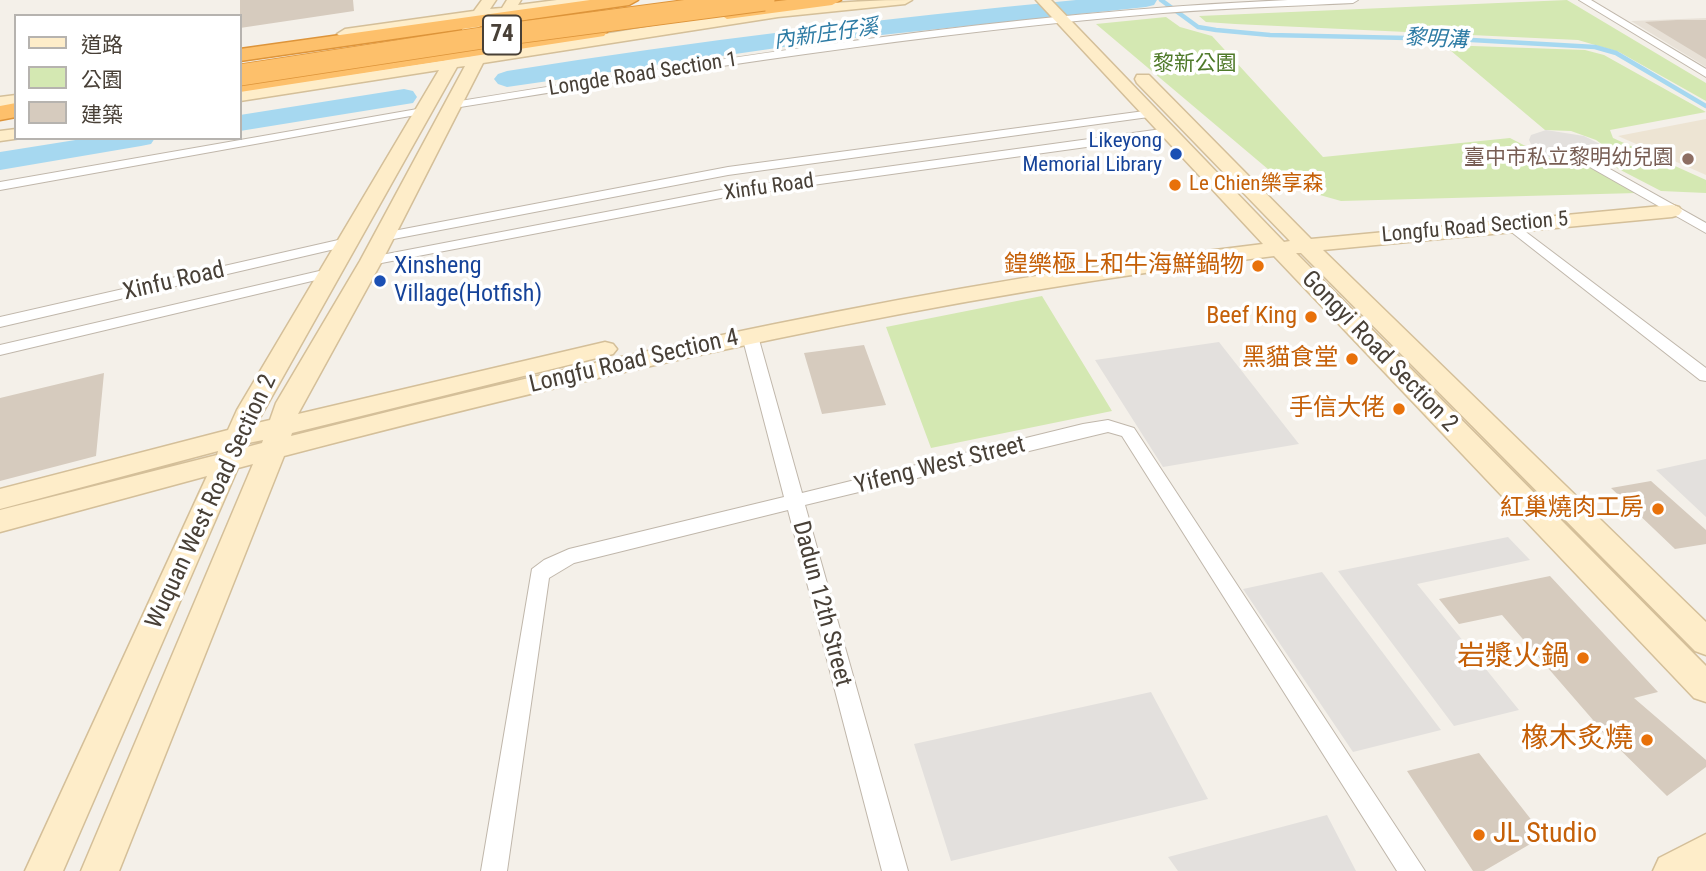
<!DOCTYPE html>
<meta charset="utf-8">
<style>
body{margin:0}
#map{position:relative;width:1706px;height:871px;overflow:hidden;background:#f4f0e9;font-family:"Roboto Condensed","Noto Sans TC",sans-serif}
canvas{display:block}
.legend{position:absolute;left:14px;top:14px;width:228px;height:126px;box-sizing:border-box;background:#fff;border:2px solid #b6b3af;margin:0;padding:9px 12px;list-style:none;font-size:21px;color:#484037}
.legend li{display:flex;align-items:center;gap:14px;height:35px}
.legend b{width:35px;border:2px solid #b6b3af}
</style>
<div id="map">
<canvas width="1706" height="871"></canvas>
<ul class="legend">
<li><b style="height:9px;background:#feedc9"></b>道路</li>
<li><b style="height:19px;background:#d4e8b2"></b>公園</li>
<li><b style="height:19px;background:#d6cbbe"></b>建築</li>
</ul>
</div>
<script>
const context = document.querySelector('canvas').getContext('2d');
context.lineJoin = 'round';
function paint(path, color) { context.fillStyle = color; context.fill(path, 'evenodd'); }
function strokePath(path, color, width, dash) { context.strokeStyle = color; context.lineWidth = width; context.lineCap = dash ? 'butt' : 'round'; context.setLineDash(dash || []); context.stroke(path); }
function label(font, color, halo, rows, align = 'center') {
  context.font = font + ' "Roboto Condensed","Noto Sans TC",sans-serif'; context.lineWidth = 7; context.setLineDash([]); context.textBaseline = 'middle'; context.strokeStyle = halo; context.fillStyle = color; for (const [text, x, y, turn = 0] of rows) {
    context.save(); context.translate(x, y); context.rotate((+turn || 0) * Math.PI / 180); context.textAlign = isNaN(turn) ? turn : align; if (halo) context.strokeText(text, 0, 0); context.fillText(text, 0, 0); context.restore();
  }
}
paint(new Path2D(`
 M1706,18V67L1631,21Z`), '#e8e1d7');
paint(new Path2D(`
 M1706,119V175L1618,136Z`), '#ede4d3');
paint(new Path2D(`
 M1567,0L1706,83V101L1619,52L1578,40L1235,24L1206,22L1199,16Z
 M1166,17L1180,27L1212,36L1323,157L1510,138L1566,167L1593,168L1637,193L1341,201L1288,186L1096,24Z
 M1444,45L1585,50L1604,55L1706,112L1610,130L1613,138L1706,180V193L1661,191L1607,163L1613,156L1611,151L1596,140L1571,131L1545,130Z
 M1042,296L1112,411L931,448L886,327Z`), '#d4e8b2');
paint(new Path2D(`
 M1546,130L1584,136L1604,146L1610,156L1601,164L1591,165L1551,158L1532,146L1529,140L1531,135Z
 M1219,342L1299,444L1163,467L1095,360Z
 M1706,459V517L1656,470Z
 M1508,537L1530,560L1417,584L1519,710L1454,726L1338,571Z
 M1322,572L1441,730L1353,752L1243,589Z
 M1151,692L1208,799L951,861L914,744Z
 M1327,815L1356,871H1178L1168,857Z`), '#e3e0dd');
strokePath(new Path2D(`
 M1161,0L1198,27L1216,30L1270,35L1454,39L1595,47L1616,53L1706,106`), '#a6d8f0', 4.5);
paint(new Path2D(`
 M1076,0H1157L1154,5L1146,7L825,41L507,87L498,84L494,79L498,74L507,71C696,41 885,18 1076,0Z
 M404,89L413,91L417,97L413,103L240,131V115Z
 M88,138H155L151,144L141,146L0,170V152Z`), '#a6d8f0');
paint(new Path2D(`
 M240,0H353L354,11L240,28Z
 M1706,20V59L1645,22L1677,20Z
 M864,345L886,405L822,414L804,353Z
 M104,373L96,456L0,481V398Z
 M1651,481L1706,530V544L1675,549L1611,488Z
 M1550,576L1658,692L1634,698L1706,760V767L1667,796L1591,721L1593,720L1502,615L1459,624L1439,599Z
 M1479,753L1544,836L1484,871H1473L1407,771Z`), '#d6cbbe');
const street = new Path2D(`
 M1288,0H1358L1353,3C1290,6 1226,8 1163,13C925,33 689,70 454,108L448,105L454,102C730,57 1008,12 1288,0Z
 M1579,0H1591L1706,69V77Z
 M423,108L427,109V113L0,190V182Z
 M1152,110L1158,114L1156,116L728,175L383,241L376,237L383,233L728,167Z
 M1169,128L1173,129V135L726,197L371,265L364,261L371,257L726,189Z
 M1585,155L1706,223V233L1581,162L1579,159Z
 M1510,220L1706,368V381L1700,380L1505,227L1503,224Z
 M347,238L354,242L352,245L0,327V317Z
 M328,269L335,273L333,276L0,355V345Z
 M750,331L758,336L802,493L1083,424L1108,420L1134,428L1425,871H1397L1122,436L1108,432L805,505L908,871H882L788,510L574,563L549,578L507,871H481L532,569L544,560L569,549L784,497L742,336Z`);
const secondary = new Path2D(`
 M482,0H496L490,9L502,8L507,0H521L518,5L557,0H595L588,4L512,15L488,53C628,32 771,0 912,0L905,4L778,17L483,63L382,261L298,414L605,342L613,344L617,349L613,354L292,433L291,436C612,355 934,283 1263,244L1036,0H1051L1284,242L1290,241L1137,83L1135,79L1137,75H1149L1311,239L1672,205L1679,207L1682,211L1679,215L1672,217L1323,250L1706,622V655L1695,651L1301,253H1296L1706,666V702L1694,698L1274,256C936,296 613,370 284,456L119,871H81L253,464L238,468L63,871H25L207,476L0,532V510L217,455L218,451L0,509V489L228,430L237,410L439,70L240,101V91L445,60L467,21L345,39L337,34L345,29L474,11ZM495,17L471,56L462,57L484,19ZM465,66L360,261L276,403L270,420L257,423L457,67ZM263,440L262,443L247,447L248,443Z
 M16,95V105L0,107V97Z
 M16,129V138H21L0,141V131Z
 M1706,834V871H1653L1659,858Z`);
const highway = new Path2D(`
 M590,0H638L629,5L240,61V49Z
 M787,0H841L832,5L727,19L718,13L727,7Z
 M597,26L604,28L607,32L604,36L240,92V80Z
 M16,103V117L0,120V106Z`);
strokePath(street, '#c0b7ab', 2);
strokePath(secondary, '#d4bf99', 3);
strokePath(highway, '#dd943a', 3);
paint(street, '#fff');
paint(secondary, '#feedc9');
paint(highway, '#fdc06b');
const highwayBridge = new Path2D(`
 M240,75L508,34L764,0`);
strokePath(highwayBridge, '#dd943a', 23, []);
strokePath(highwayBridge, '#fdc06b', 21);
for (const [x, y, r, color] of [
 [1176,154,7,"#1a4fb4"],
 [1688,159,7,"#8d6e63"],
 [1175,185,7,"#e8710a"],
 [1258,266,7,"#e8710a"],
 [380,281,7,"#1a4fb4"],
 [1311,317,7,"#e8710a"],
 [1352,359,7,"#e8710a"],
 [1399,409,7,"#e8710a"],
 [1658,509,7,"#e8710a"],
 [1583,658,7,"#e8710a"],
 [1647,740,7,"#e8710a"],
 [1479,835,7,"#e8710a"]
]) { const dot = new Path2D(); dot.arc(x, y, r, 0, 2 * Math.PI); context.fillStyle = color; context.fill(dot); strokePath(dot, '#fff', 2.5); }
label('italic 21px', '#2d7ba4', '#fff', [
 ["內新庄仔溪",826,35,-8],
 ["黎明溝",1436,40,3]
]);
label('21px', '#4f7a2a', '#fff', [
 ["黎新公園",1195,65]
]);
label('21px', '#484037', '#fff', [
 ["Longde Road Section 1",643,75,-9],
 ["Xinfu Road",769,188,-8],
 ["Longfu Road Section 5",1475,228,-5]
]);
label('21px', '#164399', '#fff', [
 ["Likeyong",1162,142],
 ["Memorial Library",1162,166]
], 'right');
label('21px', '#785e54', '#fff', [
 ["臺中市私立黎明幼兒園",1674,159]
], 'right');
label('21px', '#c56008', '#fff', [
 ["Le Chien樂享森",1189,185]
], 'left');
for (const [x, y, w] of [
 [502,35,38]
]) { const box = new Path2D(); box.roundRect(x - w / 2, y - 19.5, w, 39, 5); context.fillStyle = '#fff'; context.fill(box); strokePath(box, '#484037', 2); }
label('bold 23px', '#484037', null, [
 ["74",502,35]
]);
label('24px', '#c56008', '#fff', [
 ["鍠樂極上和牛海鮮鍋物",1244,266],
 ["Beef King",1297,317],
 ["黑貓食堂",1338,359],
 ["手信大佬",1385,409],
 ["紅巢燒肉工房",1644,509]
], 'right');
label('24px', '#164399', '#fff', [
 ["Xinsheng",394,267],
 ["Village(Hotfish)",394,295]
], 'left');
label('24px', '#484037', '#fff', [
 ["Xinfu Road",174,282,-13],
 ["Gongyi Road Section 2",1379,352,46],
 ["Longfu Road Section 4",634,362,-13],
 ["Yifeng West Street",940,466,-14],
 ["Wuquan West Road Section 2",212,502,-65],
 ["Dadun 12th Street",821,604,75]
]);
label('28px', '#c56008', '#fff', [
 ["岩漿火鍋",1569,658],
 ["橡木炙燒",1633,740],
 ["JL Studio",1493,835,"left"]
], 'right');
</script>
